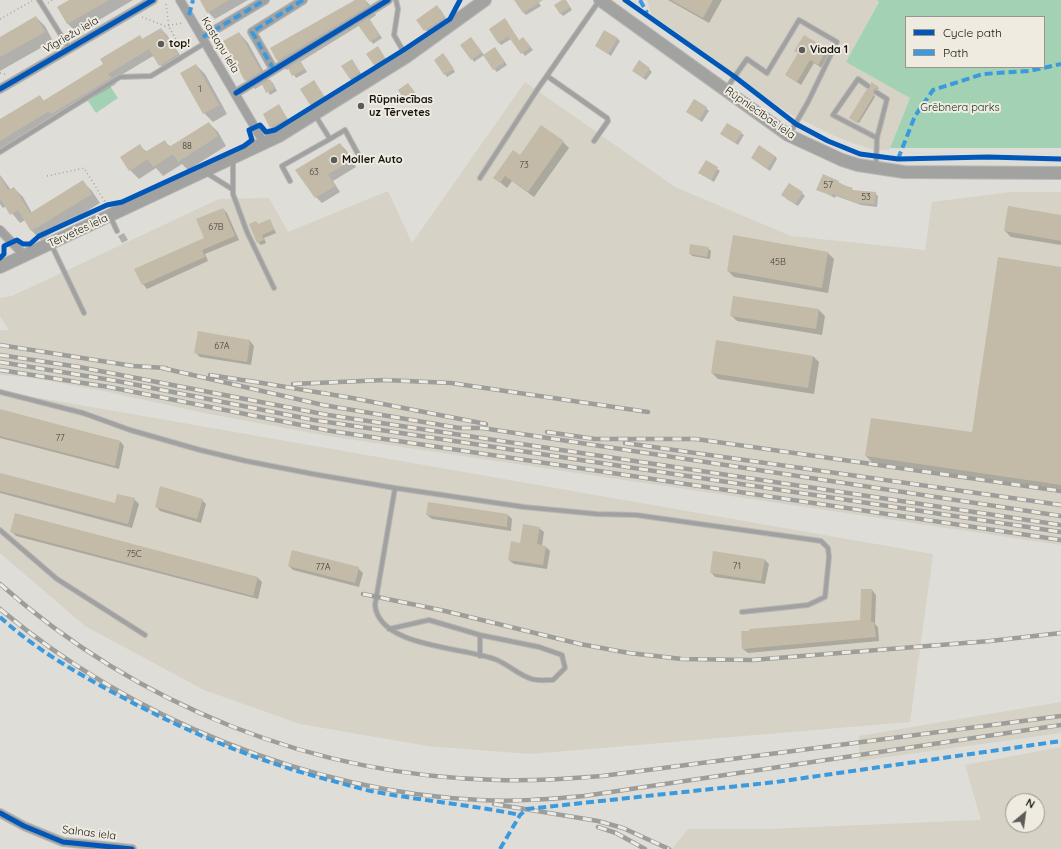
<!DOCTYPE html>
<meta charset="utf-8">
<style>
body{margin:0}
#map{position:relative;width:1061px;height:849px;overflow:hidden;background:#deddd8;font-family:Quicksand,sans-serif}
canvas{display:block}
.legend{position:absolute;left:905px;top:16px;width:140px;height:52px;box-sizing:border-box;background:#efebe1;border:1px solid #98958e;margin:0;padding:5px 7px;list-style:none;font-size:12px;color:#161511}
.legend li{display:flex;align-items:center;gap:8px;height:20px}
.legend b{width:20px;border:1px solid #98958e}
.north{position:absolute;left:1005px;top:793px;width:40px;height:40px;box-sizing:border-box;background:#efebe1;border:1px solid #98958e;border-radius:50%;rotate:29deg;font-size:11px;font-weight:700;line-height:16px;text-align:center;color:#161511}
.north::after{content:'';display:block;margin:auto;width:14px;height:18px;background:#5c5b57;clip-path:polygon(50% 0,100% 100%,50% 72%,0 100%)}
</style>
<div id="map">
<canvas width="1061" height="849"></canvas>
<ul class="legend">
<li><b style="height:5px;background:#0057b8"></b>Cycle path</li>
<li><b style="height:5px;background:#3b9ade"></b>Path</li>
</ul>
<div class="north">N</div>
</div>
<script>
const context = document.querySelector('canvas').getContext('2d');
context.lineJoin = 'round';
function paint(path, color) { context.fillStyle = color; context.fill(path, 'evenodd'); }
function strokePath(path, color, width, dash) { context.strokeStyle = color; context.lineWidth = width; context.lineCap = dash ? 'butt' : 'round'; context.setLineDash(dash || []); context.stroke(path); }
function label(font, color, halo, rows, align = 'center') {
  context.font = font + ' Quicksand,sans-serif'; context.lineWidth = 4; context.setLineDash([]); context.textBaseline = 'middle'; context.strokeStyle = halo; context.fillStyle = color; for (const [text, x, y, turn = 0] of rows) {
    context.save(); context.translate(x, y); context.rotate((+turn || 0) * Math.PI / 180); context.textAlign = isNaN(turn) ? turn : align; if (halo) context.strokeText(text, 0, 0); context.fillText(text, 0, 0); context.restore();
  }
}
paint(new Path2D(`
 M647,0H877L879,1L847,62L910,98L889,150L870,149L839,138L788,113L651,14Z
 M525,82L675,187L791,236L925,250L932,202L1011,192H1061V545L328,436L204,413L108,392L27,377L0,375V330H9L0,316V298L12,296L219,199L269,198L288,232L388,191L412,243Z
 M0,391L933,554L910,722L530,754L428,746L300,724L204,690L85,626L0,553Z
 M1061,702V733L859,761V736Z
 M1061,747V849H672L688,829H767L981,820L965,765ZM1013,801H1037V825H1013Z`), '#d6d2c6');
paint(new Path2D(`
 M877,0H1061V148H890L910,98L846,62L879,2ZM906,17H1044V67H906Z
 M110,86L118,98L96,113L88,101Z`), '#a2d2b3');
paint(new Path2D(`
 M71,0H133L77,33L68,24L59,7Z
 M202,0H248L215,19L208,12Z
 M357,0H365L371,6L376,15L369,20L382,38L373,44L360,25L300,62L307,72L296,78L289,68L287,70L278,61L271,48Z
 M520,0H537L541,6L526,15L524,13Z
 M564,0L567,2L572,10L563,16L560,13Z
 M668,0H722L709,23Z
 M440,9L447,20L428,33L418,20Z
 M36,17L45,26L53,41L0,71V38Z
 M505,20L519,41L523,38L533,50L525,56L511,39L501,45L498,42Z
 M161,29L167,35L183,60L165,71L153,56L113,80L116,84L57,119L55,117L0,150V121L40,96L44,101L104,65L140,36L143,40Z
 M239,33L248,43L269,81L273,83L277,91L270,95L263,84L255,89L246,80Z
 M617,38L620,41L611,56L599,48Z
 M473,41L484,55L474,62L472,59Z
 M827,49L830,53L822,68L814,63L801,85L786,75Z
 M380,50L387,61L377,67L374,64Z
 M497,51L507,65L497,72L494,69Z
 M446,57L455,72L447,77L435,60Z
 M352,61L362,75L353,81L350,79Z
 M196,65L205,74L227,114L213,122L204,113Z
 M649,69L652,72L646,80L636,73Z
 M314,81L326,99L313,107L311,104Z
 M408,84L418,97L408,103L406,100Z
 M872,84L879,88L873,92L875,97L859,123L851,119L872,88Z
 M279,106L289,121L274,130L271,127Z
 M706,108L709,111L702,122L688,112Z
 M209,123L218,132L226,146L188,170L182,164L163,176L156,168L139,179L130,170L140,146L147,152L164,141L171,147Z
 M741,133L744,135L738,145L721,134Z
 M563,142L569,148L534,197L512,181L507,188L495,178L521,156Z
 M340,144L346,150L356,167L333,181L340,192L322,203L316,197Z
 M775,156L777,159L770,171L752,158Z
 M706,161L720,171L714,182L699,173Z
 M0,175L11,190L14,188L23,197L32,213L83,182L92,191L100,203L41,240L32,231L25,220L20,223L6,206L3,208L0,204Z
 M838,182L855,191L875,193L878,196L877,207L861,205L836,196L835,198L818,189Z
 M802,193L805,196L798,206L785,198Z
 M223,209L227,213L239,240L205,254L208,261L147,289L143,284L205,238Z
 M1061,216V245L1011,237L1005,231Z
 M270,220L276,233L264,238L266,243L261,245L258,242L256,222L259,225Z
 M124,233L128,240L122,243L118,236Z
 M734,236L828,253L834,259L828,293L734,277L728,271Z
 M708,248L711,251L710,259L692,256L690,253Z
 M1061,268V489L872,462L866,456L973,433Z
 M819,310L825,316L822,335L737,321L731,315Z
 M199,333L250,341L254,346L251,365L200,357L195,352Z
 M813,356L819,362L814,394L718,379L712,373Z
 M0,410L120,441L124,446L119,469L0,438Z
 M0,474L115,504L134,499L139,504L132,528L0,493Z
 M202,500L206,504L201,523L160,511L156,506Z
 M429,503L508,515L512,519L511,531L432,519L427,515Z
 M16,514L258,578L262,582L258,599L16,536L12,532Z
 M539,528L544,532L542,546L546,547L550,551L547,569L514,564L509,560L520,544Z
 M764,559L769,564L765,584L715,577L711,572Z
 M289,566L358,568L363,573L359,587L293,570Z
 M872,590L876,595L875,624L878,627L879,641L748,653L743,649L861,621Z`), '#0003');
paint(new Path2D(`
 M69,0H109L67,24L57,7Z
 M200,0H229L207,13Z
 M355,0H365L368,6L277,61L270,48Z
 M514,0H543L523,13Z
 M562,0H566L570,7L560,14L554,5Z
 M671,0H713L703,18Z
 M437,5L445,17L424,31L416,20Z
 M36,16L45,32L0,57V37Z
 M369,18L380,35L370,42L358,25Z
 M505,18L519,40L523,37L531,47L521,54L508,36L498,43L489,29Z
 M161,28L178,54L159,66L149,49L108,74L111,78L51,114L49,111L0,141V119L40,95L43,101L103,64L100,59L140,35L142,39Z
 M604,30L618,38L608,54L595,46Z
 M239,32L261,71L245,81L223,41Z
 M804,35L827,49L818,65L810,60L797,82L785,75L798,53L794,51Z
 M471,37L482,52L471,60L460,45Z
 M378,46L385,58L374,65L366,54Z
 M495,47L505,62L493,70L483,55Z
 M443,53L454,69L444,75L434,60Z
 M352,59L360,72L350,79L341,66Z
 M300,60L305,69L292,76L288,68Z
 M639,60L650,68L643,78L632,71Z
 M196,64L219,105L203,114L180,73Z
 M270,79L275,88L266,93L262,84Z
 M314,80L324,96L310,105L300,89Z
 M871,82L879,87L873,90L874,95L857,123L849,118L867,89L871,88Z
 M408,83L416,94L405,101L398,90Z
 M694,99L707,107L699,120L686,112Z
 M279,104L287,118L270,128L263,114Z
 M209,122L218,136L178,162L173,154L153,167L148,159L129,171L120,157L140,144L145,152L165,140L169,147Z
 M727,123L742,132L735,143L720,134Z
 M541,125L564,141L528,192L505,176L500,183L493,178L513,150L520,155Z
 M340,143L351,161L328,174L335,186L315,198L295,170Z
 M759,145L775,156L767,169L751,158Z
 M706,160L718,167L711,180L698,173Z
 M823,174L839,181L838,183L853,188L852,190L876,192L874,204L857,203L833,194L832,196L816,190Z
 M0,176L8,190L14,187L30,213L83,180L92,194L31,231L18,210L10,215L0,198Z
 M789,183L803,192L795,204L781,195Z
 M1008,206L1061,215V241L1004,231Z
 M223,208L235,236L202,250L205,257L142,285L134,269L204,238L196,219Z
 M270,219L274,230L262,235L264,240L257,243L249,224L256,221L258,224Z
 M733,235L828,252L822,288L727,271Z
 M690,244L709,247L707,257L689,254Z
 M998,257L1061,267V485L865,456L871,418L972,432Z
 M733,296L819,309L816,329L730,316Z
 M198,331L250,340L247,362L194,353Z
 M716,340L813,356L808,388L711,373Z
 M0,409L120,441L115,466L0,436Z
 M0,473L115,503L117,494L135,498L128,524L0,491Z
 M160,486L203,499L197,519L155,507Z
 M428,502L508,514L507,527L426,515Z
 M15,513L258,577L253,596L10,532Z
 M523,524L540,527L537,544L546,546L543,565L508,560L511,541L520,543Z
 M292,550L359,567L355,583L288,566Z
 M713,551L765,559L761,581L710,573Z
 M861,589H872L871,622H874L876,637L742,649L741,631H749V629L860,620Z`), '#c3bba8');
const lane = new Path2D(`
 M39,0L69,48
 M396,0L398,9L394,35L406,56
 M547,76L607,118L608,121L594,141
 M868,86L858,79L833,115L877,138
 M726,89L747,59L767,73L799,20L837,42L808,102L789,135
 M330,139L345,130L358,154
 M0,152L120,77L151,76L205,43
 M233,159V194L247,232L274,288
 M876,166L877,138L887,99L876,92
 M205,172L232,189
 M480,178L537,90L599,1
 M290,181L282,166L330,139L315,115
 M111,218L117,231
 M51,244L84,313
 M0,392L83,413L130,430L200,450L246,461L313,474L395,488L524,507L597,514L636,515L821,541L828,548L829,557L825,597L808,605L742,612
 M0,530L57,579L145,635
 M389,629L429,620L480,635L539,647L562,655L565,668L553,680C547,680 538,681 532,679C520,676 509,665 497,660C466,647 379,648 375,605L395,488
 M480,656V635`);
const street = new Path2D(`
 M180,0L264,143
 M203,37L265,0
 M274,70L252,32L303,0
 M0,89L153,0
 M236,93L388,0
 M0,230L25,256
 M0,813L24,826L63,842L132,849`);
const primary = new Path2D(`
 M600,0L788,135L842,160L858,165L904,172L1061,173
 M0,267L279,136L406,57L485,0`);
strokePath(lane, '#b9b8b5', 6);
strokePath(street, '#b9b8b5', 10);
strokePath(primary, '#b9b8b5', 14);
strokePath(new Path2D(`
 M48,3L52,0
 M166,4L169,27L182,50
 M142,17L165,26L183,23
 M0,19L32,1
 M201,19L207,15
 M0,73L5,74
 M47,176L84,168L107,205`), '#a4a5a2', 1.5, [1, 3]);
strokePath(lane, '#a0a1a0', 4);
strokePath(street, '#a0a1a0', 8);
strokePath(primary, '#a2a3a1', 12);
const rail = new Path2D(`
 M0,345L133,366L166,368
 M0,355L79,367L328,415L1061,525
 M0,362L117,381L314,420L1061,532
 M162,368L323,405L459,428H482L1061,516
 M0,370L109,387L331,431L1061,540
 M210,375L255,382
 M250,381L352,398L486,424
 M293,384L385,380L451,383L648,412
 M547,432L595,439H696L1061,491
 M625,443L1061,505
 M0,584C138,706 313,776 498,780C533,781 567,779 602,776L1061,716
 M363,594L445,611L580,644L629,653L682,659L752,660L990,641L1061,633
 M0,609C130,718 310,792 480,800C515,802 550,799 584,796L1061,725
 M494,804L598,821L623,828L669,849
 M598,827L616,833L645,849`);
strokePath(rail, '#9d9d9b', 4.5);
strokePath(rail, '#efebe1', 3, [9]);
strokePath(new Path2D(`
 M640,0L647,13
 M189,15L193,0
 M203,37L265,0
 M274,70L252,32L303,0
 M898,159L915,116L933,90L983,74L1029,71L1061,64
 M0,617C35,649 75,672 116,694C185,731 253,760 329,780C345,784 360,789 376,792C424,801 472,805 520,815
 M500,849L520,815L527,809L776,782L1061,741`), '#3b9ade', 4, [8, 4]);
strokePath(new Path2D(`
 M625,0L735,77L796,124L828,141L860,154L898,159L988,157L1061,159
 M0,89L153,0
 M236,93L388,0
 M0,258L4,254V246L17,240L23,244H30L39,236L107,205L122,202L244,146L252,140L249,130L260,125L266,132L275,130L402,51L450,19L460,0
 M0,813L24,826L63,842L132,849`), '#0057b8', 5);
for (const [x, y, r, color] of [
 [161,44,4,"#5c5b57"],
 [802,50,4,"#5c5b57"],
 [361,106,4,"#5c5b57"],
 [334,160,4,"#5c5b57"]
]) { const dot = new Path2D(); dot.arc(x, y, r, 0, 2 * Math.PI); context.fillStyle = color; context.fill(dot); strokePath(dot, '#efebe1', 1.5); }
label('9px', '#413e37', null, [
 ["1",200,89],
 ["88",187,146],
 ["73",524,165],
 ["63",314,172],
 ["57",828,185],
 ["53",866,197],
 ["67B",216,227],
 ["45B",778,262],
 ["67A",222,346],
 ["77",60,438],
 ["75C",134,554],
 ["71",737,566],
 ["77A",323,567]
]);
label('11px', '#161511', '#efebe1', [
 ["Vīgriežu iela",71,35,-30],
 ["Kastaņu iela",220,45,59],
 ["Rūpniecības iela",760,113,35],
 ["Tērvetes iela",78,231,-25],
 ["Salnas iela",89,833,7]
]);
label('bold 11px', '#161511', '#efebe1', [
 ["top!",169,44],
 ["Viada 1",810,50],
 ["Rūpniecības",369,100],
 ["uz Tērvetes",369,113],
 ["Moller Auto",342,160]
], 'left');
label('11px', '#0c331e', '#efebe1', [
 ["Grēbnera parks",960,108]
]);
</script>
